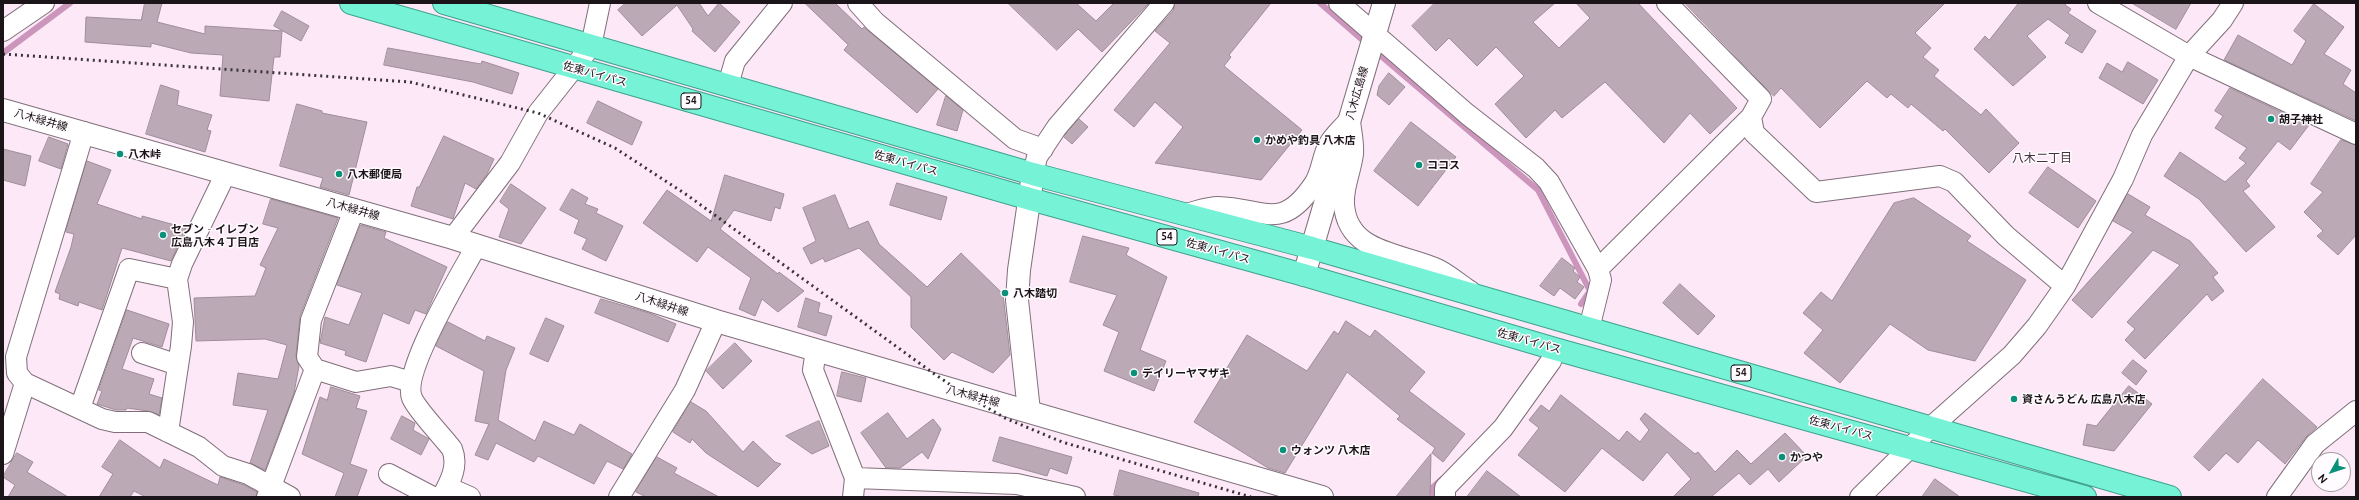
<!DOCTYPE html>
<meta charset="utf-8">
<style>
body{margin:0}
#map{position:relative;width:2359px;height:500px;overflow:hidden;background:#fce8f6;font-family:Ubuntu,sans-serif}
canvas{display:block}
.frame{position:absolute;inset:0;border:4px solid #1b1419;pointer-events:none}
.north{position:absolute;left:2311px;top:452px;width:40px;height:40px;box-sizing:border-box;background:#fffbfe;border:1px solid #a49fa2;border-radius:50%;rotate:231deg;font-size:11px;font-weight:700;line-height:16px;text-align:center;color:#1b1419}
.north::after{content:'';display:block;margin:auto;width:14px;height:18px;background:#0a917a;clip-path:polygon(50% 0,100% 100%,50% 72%,0 100%)}
</style>
<div id="map">
<canvas width="2359" height="500"></canvas>
<div class="frame"></div>
<div class="north">N</div>
</div>
<script>
const context = document.querySelector('canvas').getContext('2d');
context.lineJoin = 'round';
function strokePath(path, color, width, dash) { context.strokeStyle = color; context.lineWidth = width; context.lineCap = dash ? 'butt' : 'round'; context.setLineDash(dash || []); context.stroke(path); }
function paint(path, color) { context.fillStyle = color; context.fill(path, 'evenodd'); }
function label(font, color, halo, rows, align = 'center') {
  context.font = font + ' Ubuntu,"Noto Sans JP",sans-serif'; context.lineWidth = 3; context.setLineDash([]); context.textBaseline = 'middle'; context.strokeStyle = halo; context.fillStyle = color; for (const [text, x, y, turn = 0] of rows) {
    context.save(); context.translate(x, y); context.rotate((+turn || 0) * Math.PI / 180); context.textAlign = isNaN(turn) ? turn : align; if (halo) context.strokeText(text, 0, 0); context.fillText(text, 0, 0); context.restore();
  }
}
strokePath(new Path2D(`
 M1320,3L1367,44
 M1374,50L1538,190L1590,291L1581,304
 M3,53L70,3
 M1434,497L1432,488L1442,479`), '#cb95bc', 6);
const building = new Path2D(`
 M145,3H162L157,22L205,34V26L282,31L280,57H274L269,101L220,96L223,55L191,53L151,43V47L85,42L86,17L141,20Z
 M626,3H699L708,16L719,3L740,22L715,52L692,31L693,29L677,5L642,36L618,10Z
 M805,3H835L862,29L864,27L938,89L917,113L844,50L848,45Z
 M1008,3H1076L1096,21L1114,3H1149L1102,52L1078,29L1057,50Z
 M1175,3H1271L1229,55L1231,57L1224,66L1302,130L1261,180L1155,163L1183,127L1155,102L1134,127L1114,110L1170,43L1155,31L1173,11Z
 M1435,3H1555L1533,22L1559,48L1590,18L1576,3H1638L1737,108L1710,134L1690,113L1664,143L1605,82L1562,118L1555,110L1526,138L1495,104L1524,76L1496,47L1477,66L1449,38L1436,51L1412,26Z
 M1685,3H1945L1915,33L1931,48L1923,57L1939,70L1934,76L1981,115L1986,109L2019,143L1989,173L1945,129L1943,131L1911,104L1908,108L1891,94L1887,98L1867,81L1820,128L1781,88L1774,96Z
 M2019,3H2067L2065,5L2071,9L2068,13L2096,31L2082,53L2065,43L2070,35L2048,19L2027,36L2046,57L2013,86L1974,49L1985,36L1989,40Z
 M2132,3H2191L2176,29Z
 M2314,4L2344,27L2324,54L2351,70L2343,84L2356,93V121L2224,60L2238,35L2292,65L2306,41L2294,31Z
 M282,11L309,26L301,41L274,26Z
 M388,48L481,64L482,61L519,73L512,94L473,82L384,65Z
 M2128,62L2158,80L2143,104L2099,78L2107,63L2122,72Z
 M1389,73L1405,87L1389,105L1377,95L1379,86Z
 M161,85L179,91L177,105L212,115L207,130L211,131L205,152L146,134Z
 M2230,88L2309,125L2290,150L2278,141L2246,181L2250,186L2243,191L2275,227L2246,252L2199,199L2164,176L2180,152L2225,182L2246,163L2239,158L2247,148L2215,128L2223,116L2215,111Z
 M946,96L963,110L957,131L937,125Z
 M598,101L642,122L632,145L587,123Z
 M297,104L322,111V113L367,122L349,195L320,187L323,178L280,166Z
 M1079,119L1088,127L1072,144L1064,137Z
 M1411,122L1456,157L1418,206L1374,171Z
 M444,136L494,159L487,174L476,189L465,183L453,219L411,206L417,187H419Z
 M49,137L68,144L61,169L39,161Z
 M2341,140L2356,145V235L2338,255L2317,236L2323,231L2304,212L2323,192L2311,184Z
 M3,149L31,156L25,186L3,180Z
 M87,161L111,170L97,204L142,219V216L186,228L171,261L122,248L102,310L79,302L78,306L59,299L60,294L55,292L71,247L74,234L66,232Z
 M2048,167L2096,201L2078,228L2029,193Z
 M725,175L784,194L780,209L775,207L771,221L734,210L720,229L778,274L779,272L804,291L778,312L762,299L755,316L739,309L751,278L708,247L697,262L643,223L667,190L711,221Z
 M897,183L947,197L941,220L890,205Z
 M511,184L546,208L521,244L499,237L509,209L500,202Z
 M572,189L588,198L585,204L598,209L596,213L623,226L606,261L582,249L587,239L574,233L579,220L560,210Z
 M2128,194L2150,207L2145,215L2190,241L2218,273L2213,277L2224,291L2212,301L2207,294L2145,359L2125,340L2135,329L2127,322L2180,265L2153,250L2092,318L2072,300L2133,232L2113,221Z
 M835,195L849,229L868,221L879,244L927,287L961,253L1003,294L1010,355L993,373L952,352L944,360L911,327V297L859,248L825,262L823,258L811,264L803,248L816,241L803,208Z
 M1914,198L1971,236L1967,241L2026,280L1975,361L1928,350L1890,324L1840,383L1804,353L1823,330L1803,313L1821,292L1832,301L1894,203Z
 M271,199L338,218L300,316L296,356L299,366L294,393L265,470L250,463L268,410L233,405L238,373L278,379L287,345L265,339L196,341L194,298L255,296L266,268L260,265L278,228L263,224Z
 M361,225L386,232L384,238L447,267L426,314L415,310L409,324L383,313L366,362L345,355L346,351L320,343L325,317L349,325L362,293L337,285Z
 M1083,236L1129,248L1126,255L1167,277L1140,350L1166,361L1154,391L1104,371L1119,332L1103,325L1117,295L1070,282Z
 M1562,258L1575,268L1573,271L1580,277L1577,282L1584,287L1575,299L1560,288L1554,296L1540,286Z
 M1680,284L1715,316L1698,335L1663,303Z
 M806,298L820,303L818,312L832,316L826,336L798,327Z
 M601,299L649,313L676,324L668,342L595,313Z
 M127,310L169,324L162,347L133,338L122,369L154,379L149,394L162,398L159,415L148,411L127,408L126,410H116L97,404L102,391L99,390Z
 M546,318L564,326L548,362L530,354Z
 M1346,321L1370,337L1375,330L1425,372L1409,391L1465,434L1443,462L1432,453L1435,448L1397,419L1400,416L1347,372L1285,473L1268,468L1194,422L1247,335L1307,371L1334,331L1338,334Z
 M448,322L485,341L487,336L515,348L506,370L498,420L535,441L544,421L574,435L580,424L632,454L623,469L607,461L594,484L538,456L534,462L496,443L488,460L475,455L489,424L475,421L484,371L436,346Z
 M735,343L752,361L723,389L706,371Z
 M2133,360L2147,371L2136,385L2122,373Z
 M842,372L866,378L861,402L837,396Z
 M2263,379L2317,427L2306,437L2285,464L2258,440L2238,463L2226,453L2209,471L2194,457Z
 M2129,386L2152,404L2114,451L2083,445L2087,424L2096,426Z
 M331,387L360,396L356,408L367,411L350,464L367,470L357,497H335L344,473L302,454L320,397L327,400Z
 M1561,395L1619,441L1627,431L1640,442L1649,430L1640,419L1645,413L1695,454L1698,452L1715,472L1737,450L1751,464L1785,433L1807,456L1779,482L1768,469L1750,485L1739,473L1711,497H1673L1691,479L1667,452L1643,481L1602,448L1565,492L1518,455L1539,428L1529,420L1541,405L1549,411Z
 M691,402L706,411L743,452L753,441L775,462L781,464L758,487L706,453L692,439L690,443L673,432Z
 M888,413L907,439L933,419L941,429L928,459L922,452L900,468H886L861,433Z
 M402,416L415,423L413,430L429,439L421,455L391,439Z
 M819,421L829,446L812,454L786,436Z
 M1000,437L1072,457L1067,474L1050,468L1047,476L993,461Z
 M120,440L160,468L164,459L218,485L220,477L244,485L257,492L256,497H146L134,491L130,497H99L113,474L102,467Z
 M17,453L33,462L27,472L68,497H8L15,485L3,477Z
 M1431,454L1430,497H1396Z
 M657,457L677,468L674,473L719,497H646L636,492Z
 M1120,470L1199,493L1198,497H1123L1114,495Z
 M1487,471L1521,497H1467Z
 M1935,479L1960,497H1922Z`);
paint(building, '#bba9b6');
strokePath(building, '#9f8d9a', 1);
const minor = new Path2D(`
 M858,3L875,22L1015,139L1043,149
 M1339,3L1467,114L1536,168L1549,182L1598,269L1601,280L1589,329
 M1667,3L1761,99L1751,117L1754,133L1816,192L1940,176L1954,182L2006,236L2065,286
 M2098,3L2189,56L2356,134
 M3,31L44,3
 M728,85L735,61L782,3
 M1350,121C1351,131 1354,144 1353,154C1351,171 1343,186 1344,204C1347,254 1403,253 1437,269C1448,274 1459,284 1470,291
 M84,132L16,357L17,373L25,383L102,419L115,422H148L199,447L223,466L248,474L290,497
 M1033,174L1037,157L1057,127L1164,3
 M354,210L311,320L307,357L315,369L356,382L391,376L411,382
 M1185,214C1195,212 1207,207 1218,207C1264,208 1281,233 1314,184C1322,172 1322,156 1329,144C1334,135 1343,128 1349,120
 M453,238L510,163L538,113L591,46L600,3
 M1598,269L1751,117
 M816,350L813,370L855,478L853,497
 M142,353L178,365
 M80,408L129,269L177,279
 M168,432L181,346L183,322L177,279L182,264L226,173
 M3,454L25,383
 M389,474L433,497
 M855,478L1017,484L1075,497
 M447,487L470,497
 M267,497L315,369
 M442,497C450,482 459,466 452,449C443,437 417,410 412,398C401,372 462,272 477,245
 M619,497L685,390L716,321
 M1445,497V488L1503,428L1551,361L1555,349
 M1860,497L1930,428L2012,355L2037,326L2065,286L2123,179L2142,135L2189,56L2222,20L2233,3
 M2277,497L2315,444L2356,411`);
const tertiary = new Path2D(`
 M1029,411L1017,300L1019,270L1033,174`);
const secondary = new Path2D(`
 M3,110L453,238L716,321L1322,497
 M1304,275L1384,3`);
const trunk = new Path2D(`
 M351,3L1030,199L1304,275L1555,349L2085,497
 M444,3L1033,174L1312,248L2170,497`);
strokePath(minor, '#806f7b', 22);
strokePath(tertiary, '#806f7b', 24);
strokePath(secondary, '#806f7b', 24);
strokePath(trunk, '#3fa28e', 24);
strokePath(minor, '#fff', 20);
strokePath(tertiary, '#fff', 22);
strokePath(secondary, '#fff', 22);
strokePath(trunk, '#76f2d7', 22);
strokePath(new Path2D(`
 M3,54L410,82L538,113L615,148L687,195L933,373L964,394L1005,418L1062,442L1251,497`), '#3a3238', 3, [2, 4]);
for (const [x, y, r, color] of [
 [2271,119,4,"#0a917a"],
 [1257,140,4,"#0a917a"],
 [120,154,4,"#0a917a"],
 [1419,165,4,"#0a917a"],
 [339,174,4,"#0a917a"],
 [163,235,4,"#0a917a"],
 [1005,293,4,"#0a917a"],
 [1134,373,4,"#0a917a"],
 [2014,399,4,"#0a917a"],
 [1283,450,4,"#0a917a"],
 [1782,457,4,"#0a917a"]
]) { const dot = new Path2D(); dot.arc(x, y, r, 0, 2 * Math.PI); context.fillStyle = color; context.fill(dot); strokePath(dot, '#fffbfe', 1.5); }
for (const [x, y, w] of [
 [691,101,20],
 [1167,237,20],
 [1741,373,20]
]) { const box = new Path2D(); box.roundRect(x - w / 2, y - 8, w, 16, 3); context.fillStyle = '#fffbfe'; context.fill(box); strokePath(box, '#1b1419', 1); }
label('bold 10px', '#1b1419', null, [
 ["54",691,101],
 ["54",1167,237],
 ["54",1741,373]
]);
label('11px', '#1b1419', '#fffbfe', [
 ["佐東バイパス",595,74,16],
 ["八木広島線",1357,93,-74],
 ["八木緑井線",41,120,16],
 ["佐東バイパス",906,163,16],
 ["八木緑井線",353,209,16],
 ["佐東バイパス",1218,251,16],
 ["八木緑井線",662,304,18],
 ["佐東バイパス",1529,341,16],
 ["八木緑井線",973,396,15],
 ["佐東バイパス",1841,428,15]
]);
label('bold 11px', '#1b1419', '#fffbfe', [
 ["胡子神社",2279,119],
 ["かめや釣具 八木店",1265,140],
 ["八木峠",128,154],
 ["ココス",1427,165],
 ["八木郵便局",347,174],
 ["セブン‐イレブン",171,229],
 ["広島八木４丁目店",171,242],
 ["八木踏切",1013,293],
 ["デイリーヤマザキ",1142,373],
 ["資さんうどん 広島八木店",2022,399],
 ["ウォンツ 八木店",1291,450],
 ["かつや",1790,457]
], 'left');
label('12px', '#42333e', '#fffbfe', [
 ["八木二丁目",2042,158]
]);
</script>
